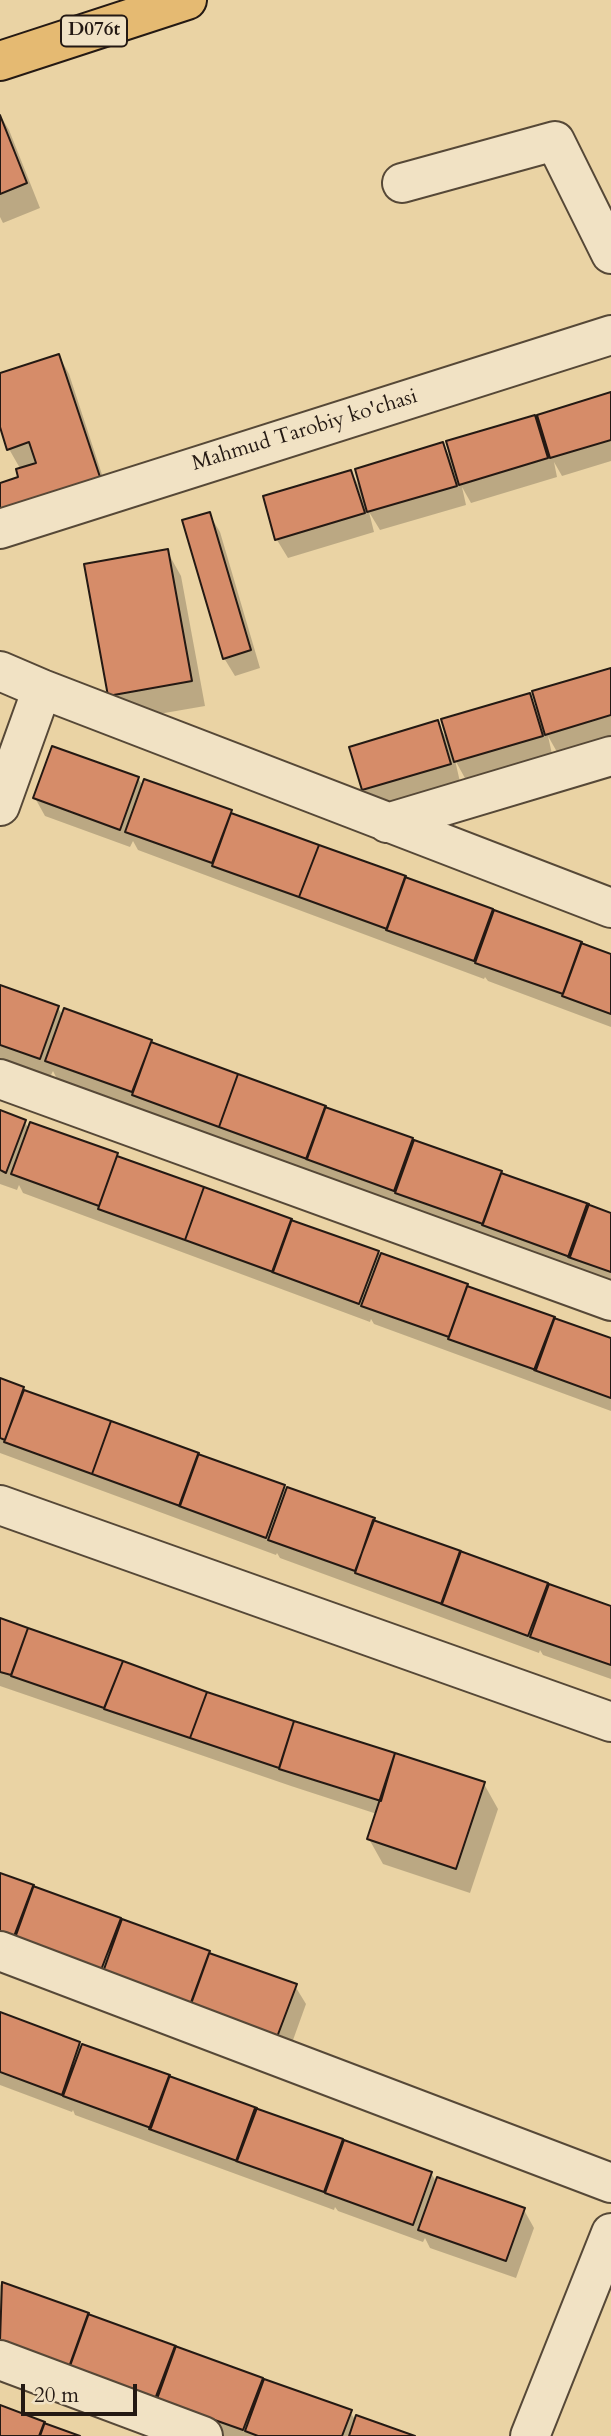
<!DOCTYPE html>
<style>
body{margin:0}
#map{position:relative;width:611px;height:2436px;overflow:hidden;background:#ead3a4;font-family:Cardo,serif}
canvas{display:block}
.scale{position:absolute;left:21px;top:2384px;width:116px;height:32px;box-sizing:border-box;border:4px solid #241913;border-top:0;padding-left:9px;font-size:21px;line-height:24px;white-space:nowrap;color:#241913;-webkit-text-stroke:5px #f1e2c4;paint-order:stroke}
</style>
<div id="map">
<canvas width="611" height="2436"></canvas>
<div class="scale">20 m</div>
</div>
<script>
const context = document.querySelector('canvas').getContext('2d');
context.lineJoin = 'round';
function paint(path, color) { context.fillStyle = color; context.fill(path, 'evenodd'); }
function strokePath(path, color, width, dash) { context.strokeStyle = color; context.lineWidth = width; context.lineCap = dash ? 'butt' : 'round'; context.setLineDash(dash || []); context.stroke(path); }
function label(font, color, halo, rows, align = 'center') {
  context.font = font + ' Cardo,serif'; context.lineWidth = 5; context.setLineDash([]); context.textBaseline = 'middle'; context.strokeStyle = halo; context.fillStyle = color; for (const [text, x, y, turn = 0] of rows) {
    context.save(); context.translate(x, y); context.rotate((+turn || 0) * Math.PI / 180); context.textAlign = isNaN(turn) ? turn : align; if (halo) context.strokeText(text, 0, 0); context.fillText(text, 0, 0); context.restore();
  }
}
paint(new Path2D(`
 M0,115L9,130L40,208L3,223L0,217Z
 M59,356L69,374L110,499L0,485L20,478L21,470L9,449L0,421V375Z
 M611,394V461L562,476L554,462L557,477L471,503L462,487L466,505L380,530L369,512L374,532L288,558L277,540L265,497L351,472L362,491L443,444L452,460L534,417L543,432Z
 M209,514L220,532L260,668L235,676L224,658Z
 M167,551L181,576L205,706L124,720L109,695Z
 M611,670V737L557,752L548,736L552,754L466,780L455,760L460,782L374,807L364,789L437,722L448,741L529,695L538,711Z
 M138,778L143,786L145,781L491,910L494,915L611,955V1027L488,981L485,977L484,979L138,850L133,841L130,847L45,816L35,798Z
 M0,987L58,1008L63,1016L411,1139L414,1145L611,1214V1286L57,1079L53,1071L50,1077L0,1059Z
 M0,1112L24,1121L29,1129L31,1124L378,1253L381,1258L611,1340V1411L374,1324L371,1319L370,1322L23,1193L19,1185L17,1190L0,1184Z
 M0,1381L284,1487L287,1492L546,1584L549,1589L611,1608V1679L543,1655L540,1650L539,1653L280,1558L277,1553L276,1555L0,1453Z
 M0,1620L207,1693L484,1784L498,1809L470,1893L383,1864L369,1839L377,1814L291,1786L0,1686Z
 M0,1875L119,1919L122,1924L295,1986L306,2004L288,2054L116,1990Z
 M0,2014L79,2043L82,2049L342,2141L344,2145L431,2173L437,2183L524,2210L534,2228L516,2278L430,2248L425,2238L423,2242L338,2211L335,2207L334,2210L75,2115L73,2110L72,2112L0,2085Z
 M0,2284L2,2287L3,2284L261,2379L264,2384L350,2412L356,2421L410,2436H222L0,2355Z`), '#0003');
const building = new Path2D(`
 M0,115L27,183L0,194Z
 M59,354L101,480L0,514V483L18,477L16,469L36,463L29,442L7,450L0,427V373Z
 M611,392V440L550,458L537,415Z
 M535,415L548,458L459,485L446,441Z
 M443,442L457,486L367,512L355,469Z
 M351,470L365,513L275,540L263,496Z
 M210,512L251,650L223,659L182,520Z
 M168,549L192,681L108,696L84,564Z
 M611,668V715L545,735L532,691Z
 M530,693L543,736L454,762L441,719Z
 M438,720L451,764L362,790L349,747Z
 M52,746L139,777L120,830L33,798Z
 M144,779L232,810L212,863L125,832Z
 M231,813L319,845L299,897L212,866Z
 M319,845L406,876L387,929L299,897Z
 M405,877L493,909L474,961L386,930Z
 M494,910L582,942L563,994L475,963Z
 M581,943L611,954V1014L562,996Z
 M0,985L59,1006L40,1059L0,1045Z
 M64,1008L152,1040L132,1092L45,1061Z
 M151,1042L238,1074L219,1127L132,1095Z
 M238,1074L326,1106L307,1159L219,1127Z
 M325,1107L413,1138L394,1191L306,1159Z
 M0,1110L26,1120L6,1173L0,1170Z
 M30,1122L118,1153L99,1206L11,1174Z
 M414,1140L502,1171L483,1224L395,1193Z
 M117,1156L204,1187L185,1240L98,1209Z
 M501,1173L589,1204L570,1257L482,1225Z
 M204,1187L292,1219L273,1272L185,1240Z
 M587,1204L611,1213V1272L568,1257Z
 M291,1220L379,1251L359,1304L272,1272Z
 M381,1253L468,1284L449,1337L361,1306Z
 M467,1286L555,1317L536,1370L448,1339Z
 M554,1318L611,1338V1398L534,1370Z
 M0,1378L24,1387L5,1440L0,1438Z
 M24,1390L111,1421L92,1474L4,1442Z
 M111,1421L199,1453L180,1506L92,1474Z
 M198,1454L285,1485L266,1538L179,1506Z
 M287,1487L375,1518L355,1571L268,1540Z
 M373,1520L461,1551L442,1604L355,1573Z
 M460,1551L548,1583L528,1636L441,1604Z
 M549,1584L611,1606V1665L530,1637Z
 M0,1618L28,1628L11,1675L0,1672Z
 M28,1628L123,1661L104,1708L11,1676Z
 M123,1661L207,1692L190,1738L104,1709Z
 M207,1692L294,1721L279,1768L190,1738Z
 M294,1721L395,1753L381,1801L279,1769Z
 M395,1753L485,1782L456,1869L367,1839Z
 M0,1873L34,1885L15,1938L0,1933Z
 M33,1886L121,1918L101,1970L13,1939Z
 M122,1919L210,1951L191,2004L103,1972Z
 M209,1953L297,1984L277,2037L190,2005Z
 M0,2012L80,2042L62,2095L0,2072Z
 M82,2044L170,2075L151,2128L63,2096Z
 M169,2076L257,2108L237,2161L149,2129Z
 M255,2108L343,2139L324,2192L236,2161Z
 M344,2140L432,2172L413,2225L325,2193Z
 M437,2177L525,2208L506,2261L418,2230Z
 M2,2282L89,2313L70,2366L0,2341Z
 M88,2314L176,2346L157,2399L69,2367Z
 M175,2346L263,2378L243,2430L155,2399Z
 M264,2379L352,2410L342,2436H258L245,2431Z
 M0,2405L45,2422L40,2436H0Z
 M356,2415L415,2436H349Z
 M44,2423L80,2436H39Z`);
paint(building, '#d68c69');
strokePath(building, '#241913', 2);
const minor = new Path2D(`
 M402,183L555,141L611,254
 M0,529L611,335
 M0,671L42,689L611,908
 M0,806L42,689
 M387,823L611,756
 M0,1079L611,1301
 M0,1505L611,1722
 M0,1951L611,2183
 M0,2360L203,2436
 M530,2436L611,2233`);
const major = new Path2D(`
 M0,61L187,0`);
strokePath(minor, '#564837', 42);
strokePath(major, '#241913', 42);
strokePath(minor, '#f1e2c4', 38);
strokePath(major, '#e5ba72', 38);
for (const [x, y, w] of [
 [94,31,66]
]) { const box = new Path2D(); box.roundRect(x - w / 2, y - 15.5, w, 31, 5); context.fillStyle = '#f1e2c4'; context.fill(box); strokePath(box, '#241913', 2); }
label('bold 19px', '#241913', null, [
 ["D076t",94,31]
]);
label('21px', '#241913', '#f1e2c4', [
 ["Mahmud Tarobiy ko'chasi",305,431,-17]
]);
</script>
